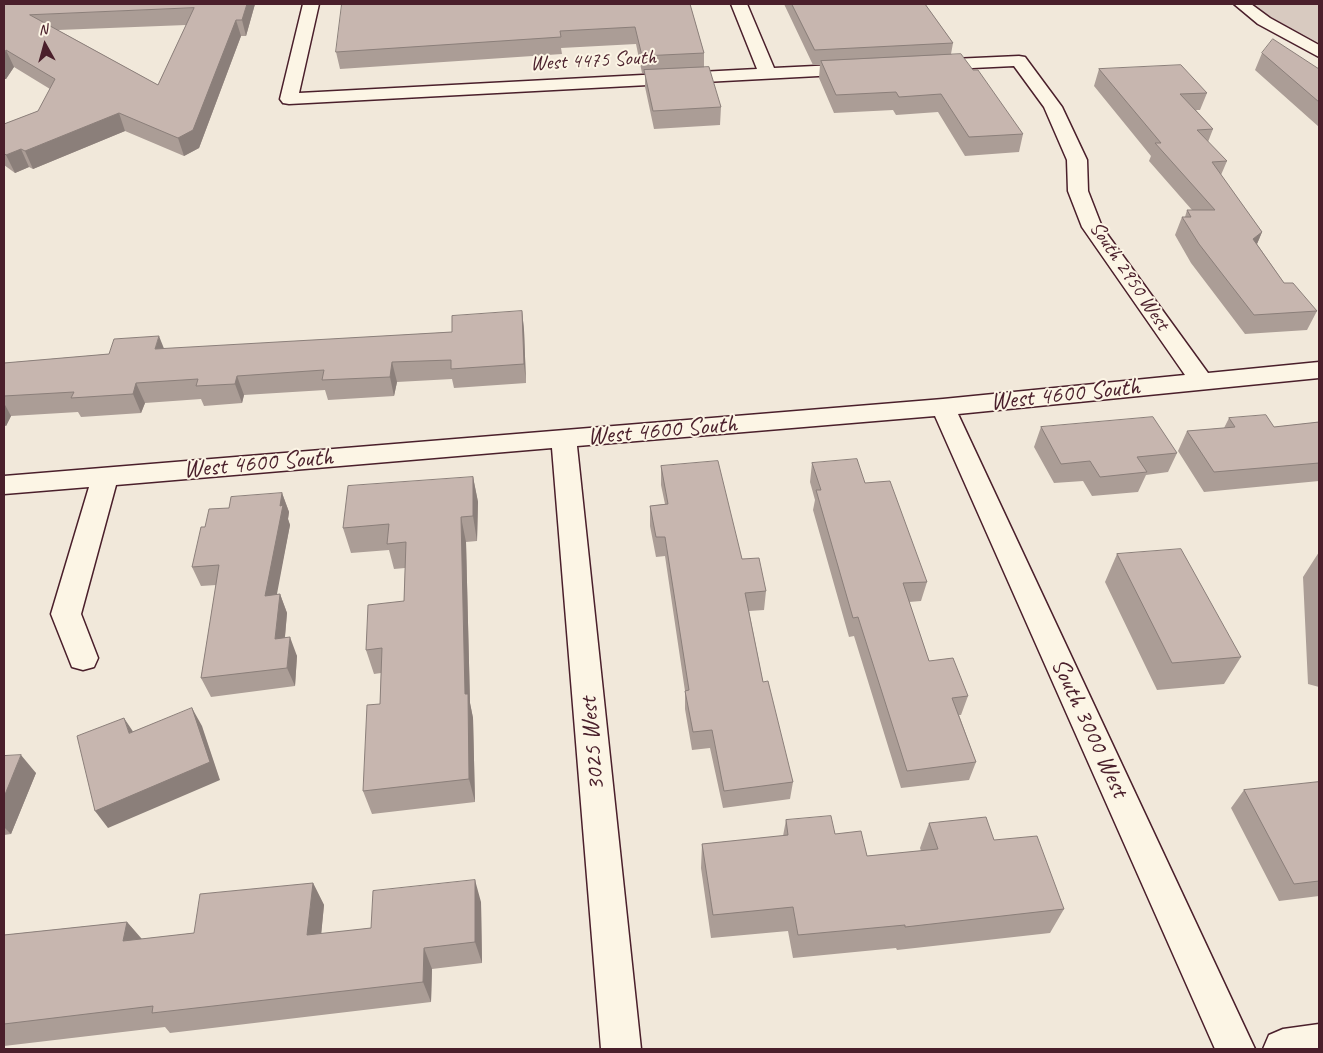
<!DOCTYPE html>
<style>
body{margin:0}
#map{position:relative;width:1323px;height:1053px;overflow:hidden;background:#f1e8da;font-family:Caveat,sans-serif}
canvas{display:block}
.frame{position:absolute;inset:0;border:5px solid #4a1f2b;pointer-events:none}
.north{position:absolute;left:20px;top:20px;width:50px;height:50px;-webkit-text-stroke:4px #fcf5e5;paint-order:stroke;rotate:353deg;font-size:14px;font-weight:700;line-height:20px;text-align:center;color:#4a1f2b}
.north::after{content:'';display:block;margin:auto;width:18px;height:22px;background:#4a1f2b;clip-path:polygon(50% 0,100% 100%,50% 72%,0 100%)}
</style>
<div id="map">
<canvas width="1323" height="1053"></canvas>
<div class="frame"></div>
<div class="north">N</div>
</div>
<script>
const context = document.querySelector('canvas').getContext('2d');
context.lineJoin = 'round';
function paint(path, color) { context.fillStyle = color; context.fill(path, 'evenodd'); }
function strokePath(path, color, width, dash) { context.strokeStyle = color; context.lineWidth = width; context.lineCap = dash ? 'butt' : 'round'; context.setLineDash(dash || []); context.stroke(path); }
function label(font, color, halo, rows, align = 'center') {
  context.font = font + ' Caveat,sans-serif'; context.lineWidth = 4; context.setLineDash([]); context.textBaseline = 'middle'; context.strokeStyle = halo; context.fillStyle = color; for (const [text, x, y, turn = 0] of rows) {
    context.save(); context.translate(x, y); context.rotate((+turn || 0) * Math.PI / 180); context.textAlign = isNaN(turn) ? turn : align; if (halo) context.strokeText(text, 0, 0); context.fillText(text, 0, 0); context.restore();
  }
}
paint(new Path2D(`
 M1251,4H1319V43L1259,11Z`), '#d8cac0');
const minor = new Path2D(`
 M303,4H319L299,93L757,69L731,4H747L774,68L856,64L862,65L864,69L862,73L856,74L289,104L283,103L280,99Z
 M1019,56L1025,57L1062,107L1087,160L1088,191L1102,227L1208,373L1319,362V378L958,414L1255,1049H1215L935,416L577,446L641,1049H601L552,448L116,485L81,614L98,658L94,667L83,670L72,667L51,614L89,487L4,494V476L943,399L1185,375L1082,227L1068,191L1067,160L1044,107L1014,66L931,70L925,69L923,65L925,61L931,60Z
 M1319,1024V1049H1263L1269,1035L1283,1029Z`);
const tertiary = new Path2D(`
 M1234,4H1251L1270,18L1319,45V57L1258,24Z`);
strokePath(minor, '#4a1f2b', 3);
strokePath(tertiary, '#4a1f2b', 3);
paint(minor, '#fcf5e5');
paint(tertiary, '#fcf5e5');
paint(new Path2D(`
 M4,4H255L246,36H241L199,148L184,156L125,131L33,169L29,167L15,173L4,165V124L38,111L50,89L14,67L6,79ZM186,25L158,85L58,30Z
 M690,4L704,53V67L721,107L720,125L654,129L645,87V73H642L636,44L561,48L562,54L340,69L336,52Z
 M784,4H925L953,43L951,54L973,70L1023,134L1019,152L965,156L938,112L896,115L893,110L834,113L819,78L820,65H813Z
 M1262,53L1319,69V127L1255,70Z
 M1099,69L1207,93L1200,110H1196L1213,129L1208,142L1227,161L1221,175L1262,232L1257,244L1284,283L1317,311L1307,330L1245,334L1191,263L1175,235L1182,217H1185L1187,210H1192L1149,161L1151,156L1094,86Z
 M522,311L524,330L526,383L454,388L452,379L397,382L394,396L328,400L325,390L244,395L242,403L204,406L201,399L145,403L141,413L81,417L78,412L11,416L6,426H4V363L109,354L164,349L452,332Z
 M1229,418L1274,427L1319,422V481L1204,492L1178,451L1187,431L1224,428Z
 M1041,427L1177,453L1168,472L1146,475L1138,492L1092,496L1083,481L1054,483L1034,447Z
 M812,463L865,483L927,582L921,601L909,602L929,661L968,696L961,715H959L976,762L969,780L901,788L854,636L849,637L813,510L815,500L810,482Z
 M661,466L742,559L766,591L764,610L749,611L763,682L793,782L790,799L723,808L710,748L692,750L685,709V691L665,556L656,557L650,526V506L665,504L661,485Z
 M473,477L478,502L477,541L466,542L470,703L473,718L475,802L372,814L363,791L380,704L381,673L374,674L366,650L404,601L405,568L394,569L389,550L351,553L343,528Z
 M282,493L289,512L288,519L290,525L276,594H280L287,613L285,637L297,656L295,686L211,697L201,678L216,585L201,586L192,567L205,527L229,508Z
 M1319,552V687L1308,684L1303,577Z
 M1117,554L1241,657L1224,684L1157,690L1105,582Z
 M4,756L36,773L11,834L4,835Z
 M1319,782V896L1279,901L1231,808L1244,790Z
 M786,820L835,834L867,856L921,851L920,848L929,823L994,840L1064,909L1050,933L897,950L896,948L793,958L788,931L711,938L701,868L702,844L783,836Z
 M313,883L324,905L321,934L371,928L481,902L482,963L432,969L431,1002L170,1033L165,1027L4,1046V935L127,922L142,939L194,933Z`), '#ab9d96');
paint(new Path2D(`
 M247,4H255L246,36L242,20Z
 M236,20L241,36L199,148L184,156L178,138Z
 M6,50L14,67L6,79H4V54Z
 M119,113L125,131L33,169L25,151Z
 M21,149L29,167L15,173L6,155Z
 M1262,232L1254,251L1253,239Z
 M522,311L524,330L526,383L524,364Z
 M159,336L167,356L155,349Z
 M392,362L397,382L394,396L390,377Z
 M237,376L244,395L242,403L235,384Z
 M136,383L145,403L141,413L133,394Z
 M4,403L11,416L6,426L4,422Z
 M473,477L478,502L477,541L473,516Z
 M282,493L289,512L288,519L290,525L273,615L265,596Z
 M461,517L466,542L470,703L473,718L475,802L469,779L465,694Z
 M280,594L287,613L283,658L275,639Z
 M290,637L297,656L295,686L287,668Z
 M192,708L202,726L220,780L108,828L95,811Z
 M124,718L136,736L129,733Z
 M21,755L36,773L11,834L4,827V797Z
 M475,880L481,902L482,963L475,942Z
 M313,883L324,905L319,957L307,935Z
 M127,922L145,943L123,941Z
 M424,948L432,969L431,1002L423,982Z`), '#8b7f7a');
const building = new Path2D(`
 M4,4H247L242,20H236L193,130L178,138L119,113L25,151L21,149L6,155L4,153V124L38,111L55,79L6,50L4,54ZM194,8L158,85L30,15Z
 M342,4H690L704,53L642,56L635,27L560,31L561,37L336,52Z
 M792,4H925L953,43L815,50Z
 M1273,39L1319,69V102L1262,53Z
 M961,54L973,70H978L1023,134L969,137L941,94L899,97L896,92L836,95L821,61Z
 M1181,65L1207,93L1180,94L1213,129L1197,130L1227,161L1212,162L1262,232L1253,239L1284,283H1293L1317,311L1254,315L1199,244L1182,217H1191L1187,210H1215L1155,143H1161L1099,69Z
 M709,67L721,107L653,111L644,70Z
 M522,311L524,364L451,369V360L392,362L390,377L322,380L324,370L237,376L235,384L196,386L198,379L136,383L133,394L71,398L74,392L4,396V363L109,354L114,339L159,336L155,349L452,332V316Z
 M1266,415L1274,427L1319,422V463L1214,472L1187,431L1235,427L1229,418Z
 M1153,417L1177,453L1137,457L1147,472L1100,477L1090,461L1061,464L1041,427Z
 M857,459L865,483L890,481L927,582L903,583L929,661L953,658L968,696L952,698L976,762L907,771L858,617L853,618L816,490H821L812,463Z
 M718,461L742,559L759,558L766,591L745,593L763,682L768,681L793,782L724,791L712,730L693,732L685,691L689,690L665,537H656L650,506L668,504L661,466Z
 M473,477V516L461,517L465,694H468L469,779L363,791L367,705L380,704L382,648L366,650L368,605L404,601L406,542L387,544L389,524L343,528L348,486Z
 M282,493L280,506L283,505L265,596L280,594L275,639L290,637L287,668L201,678L219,565L192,567L201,527H205L209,509L229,508L231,497Z
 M1181,549L1241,657L1172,663L1117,554Z
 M192,708L210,762L95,811L77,736L124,718L129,733Z
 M21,755L4,797V756Z
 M1319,782V881L1294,884L1244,790Z
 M831,816L835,834L861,831L867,856L938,849L929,823L986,817L994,840L1037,836L1064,909L905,927V925L798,935L793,907L713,915L702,844L788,835L786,820Z
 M475,880V942L424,948L423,982L152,1013L153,1006L4,1024V935L127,922L123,941L194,933L200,894L313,883L307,935L371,928L373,891Z`);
paint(building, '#c7b6af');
strokePath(building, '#8b7f7a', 1);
label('21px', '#4a1f2b', '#fcf5e5', [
 ["West 4475 South",593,61,-3],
 ["South 2950 West",1129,276,56]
]);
label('25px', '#4a1f2b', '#fcf5e5', [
 ["West 4600 South",1065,395,-6],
 ["West 4600 South",662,431,-5],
 ["West 4600 South",258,464,-5],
 ["South 3000 West",1089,728,65],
 ["3025 West",593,744,-95]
]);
</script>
